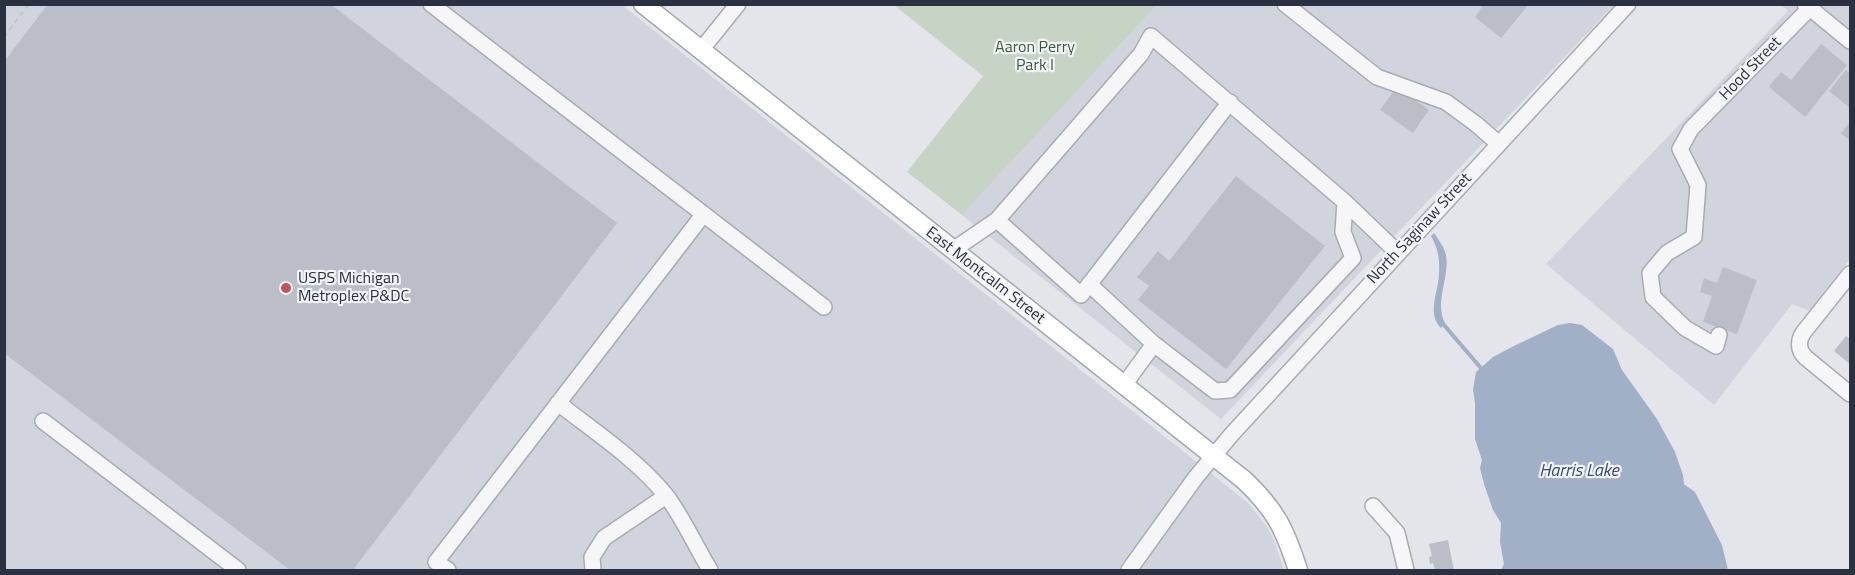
<!DOCTYPE html>
<style>
body{margin:0}
#map{position:relative;width:1855px;height:575px;overflow:hidden;background:#e3e5ea;font-family:"Titillium Web",sans-serif}
canvas{display:block}
.frame{position:absolute;inset:0;border:6px solid #2c3141;pointer-events:none}
</style>
<div id="map">
<canvas width="1855" height="575"></canvas>
<div class="frame"></div>
</div>
<script>
const context = document.querySelector('canvas').getContext('2d');
context.lineJoin = 'round';
function paint(path, color) { context.fillStyle = color; context.fill(path, 'evenodd'); }
function strokePath(path, color, width, dash) { context.strokeStyle = color; context.lineWidth = width; context.lineCap = dash ? 'butt' : 'round'; context.setLineDash(dash || []); context.stroke(path); }
function label(font, color, halo, rows, align = 'center') {
  context.font = font + ' "Titillium Web",sans-serif'; context.lineWidth = 4.5; context.setLineDash([]); context.textBaseline = 'middle'; context.strokeStyle = halo; context.fillStyle = color; for (const [text, x, y, turn = 0] of rows) {
    context.save(); context.translate(x, y); context.rotate((+turn || 0) * Math.PI / 180); context.textAlign = isNaN(turn) ? turn : align; if (halo) context.strokeText(text, 0, 0); context.fillText(text, 0, 0); context.restore();
  }
}
paint(new Path2D(`
 M4,5H622L1248,503L1268,528L1275,543L1284,570H5Z
 M1157,5H1614L1221,419L962,215Z
 M1781,5H1850V259L1810,311L1792,304L1714,405L1546,264L1788,11Z`), '#d1d4dc');
paint(new Path2D(`
 M894,5H1157L962,215L907,172L983,76Z`), '#c7d3c5');
paint(new Path2D(`
 M1434,233C1439,240 1444,247 1446,255C1450,277 1434,302 1445,323L1441,328C1426,313 1439,291 1439,273C1440,260 1438,248 1431,236Z
 M1570,323L1582,325L1613,349L1622,370L1657,419L1675,452L1683,475L1684,484L1695,492L1722,545L1728,570H1501L1504,564L1500,542L1501,523L1493,510L1484,484L1480,468L1482,460L1475,439V403L1473,390L1476,372L1493,357L1514,346L1558,325Z`), '#a1afc7');
strokePath(new Path2D(`
 M1444,325L1480,367`), '#a1afc7', 4);
paint(new Path2D(`
 M48,4H330L617,223L353,570H290L4,353V62Z
 M1484,4H1529L1501,38L1475,17Z
 M1821,44L1847,65L1805,117L1769,87L1781,72L1791,80Z
 M1846,70L1850,74V105L1849,107L1829,91Z
 M1397,87L1429,110L1413,133L1380,110Z
 M1850,122V141L1841,133Z
 M1236,176L1325,246L1226,369L1138,300L1149,286L1137,277L1158,251L1169,261Z
 M1723,267L1757,280L1737,334L1703,322L1712,296L1700,292L1704,278L1717,283Z
 M1846,336L1850,339V364L1834,351Z
 M1448,540L1454,570H1435L1433,563L1430,564L1429,557L1432,556L1429,544Z`), '#bbbec7');
const minor = new Path2D(`
 M431,4L824,307
 M1285,4L1377,77L1446,102L1476,124L1499,144
 M1805,4L1850,41
 M701,50L738,4
 M1230,102L1081,295L997,220L1141,54L1151,36L1345,202L1398,253
 M953,250L997,220
 M1850,274L1803,333C1798,341 1798,350 1805,357L1850,394
 M1089,284L1154,344L1124,385
 M1719,335L1716,346L1685,328L1653,297L1650,273L1667,253L1694,237L1698,185L1680,149L1691,129L1810,8
 M1154,344L1215,391L1230,390L1353,258L1343,232L1345,202
 M558,403C595,432 635,458 665,494C681,514 696,547 710,570
 M43,421L238,570
 M1373,506L1397,533L1406,570
 M448,570L436,562L703,215
 M593,570L592,557L604,538L666,496
 M1129,570L1196,477L1232,434L1628,4`);
const major = new Path2D(`
 M643,4L1244,480C1276,510 1285,530 1298,570`);
strokePath(minor, '#a8abb4', 18);
strokePath(major, '#a3a8b5', 21);
strokePath(new Path2D(`
 M4,37L29,4`), '#c1c3c9', 2, [4.5, 4.5]);
strokePath(minor, '#f6f6f9', 15);
strokePath(major, '#fff', 18);
for (const [x, y, r, color] of [
 [286,288,6,"#c45357"]
]) { const dot = new Path2D(); dot.arc(x, y, r, 0, 2 * Math.PI); context.fillStyle = color; context.fill(dot); strokePath(dot, '#f3f4f8', 2); }
label('16px', '#3d5c3b', '#f3f4f8', [
 ["Aaron Perry",1035,48],
 ["Park I",1035,66]
]);
label('16px', '#2c3141', '#f3f4f8', [
 ["Hood Street",1751,69,-46],
 ["North Saginaw Street",1420,229,-47],
 ["East Montcalm Street",985,276,38]
]);
label('16px', '#2c3141', '#f3f4f8', [
 ["USPS Michigan",298,279],
 ["Metroplex P&DC",298,297]
], 'left');
label('italic 18px', '#394c72', '#f3f4f8', [
 ["Harris Lake",1579,472]
]);
</script>
